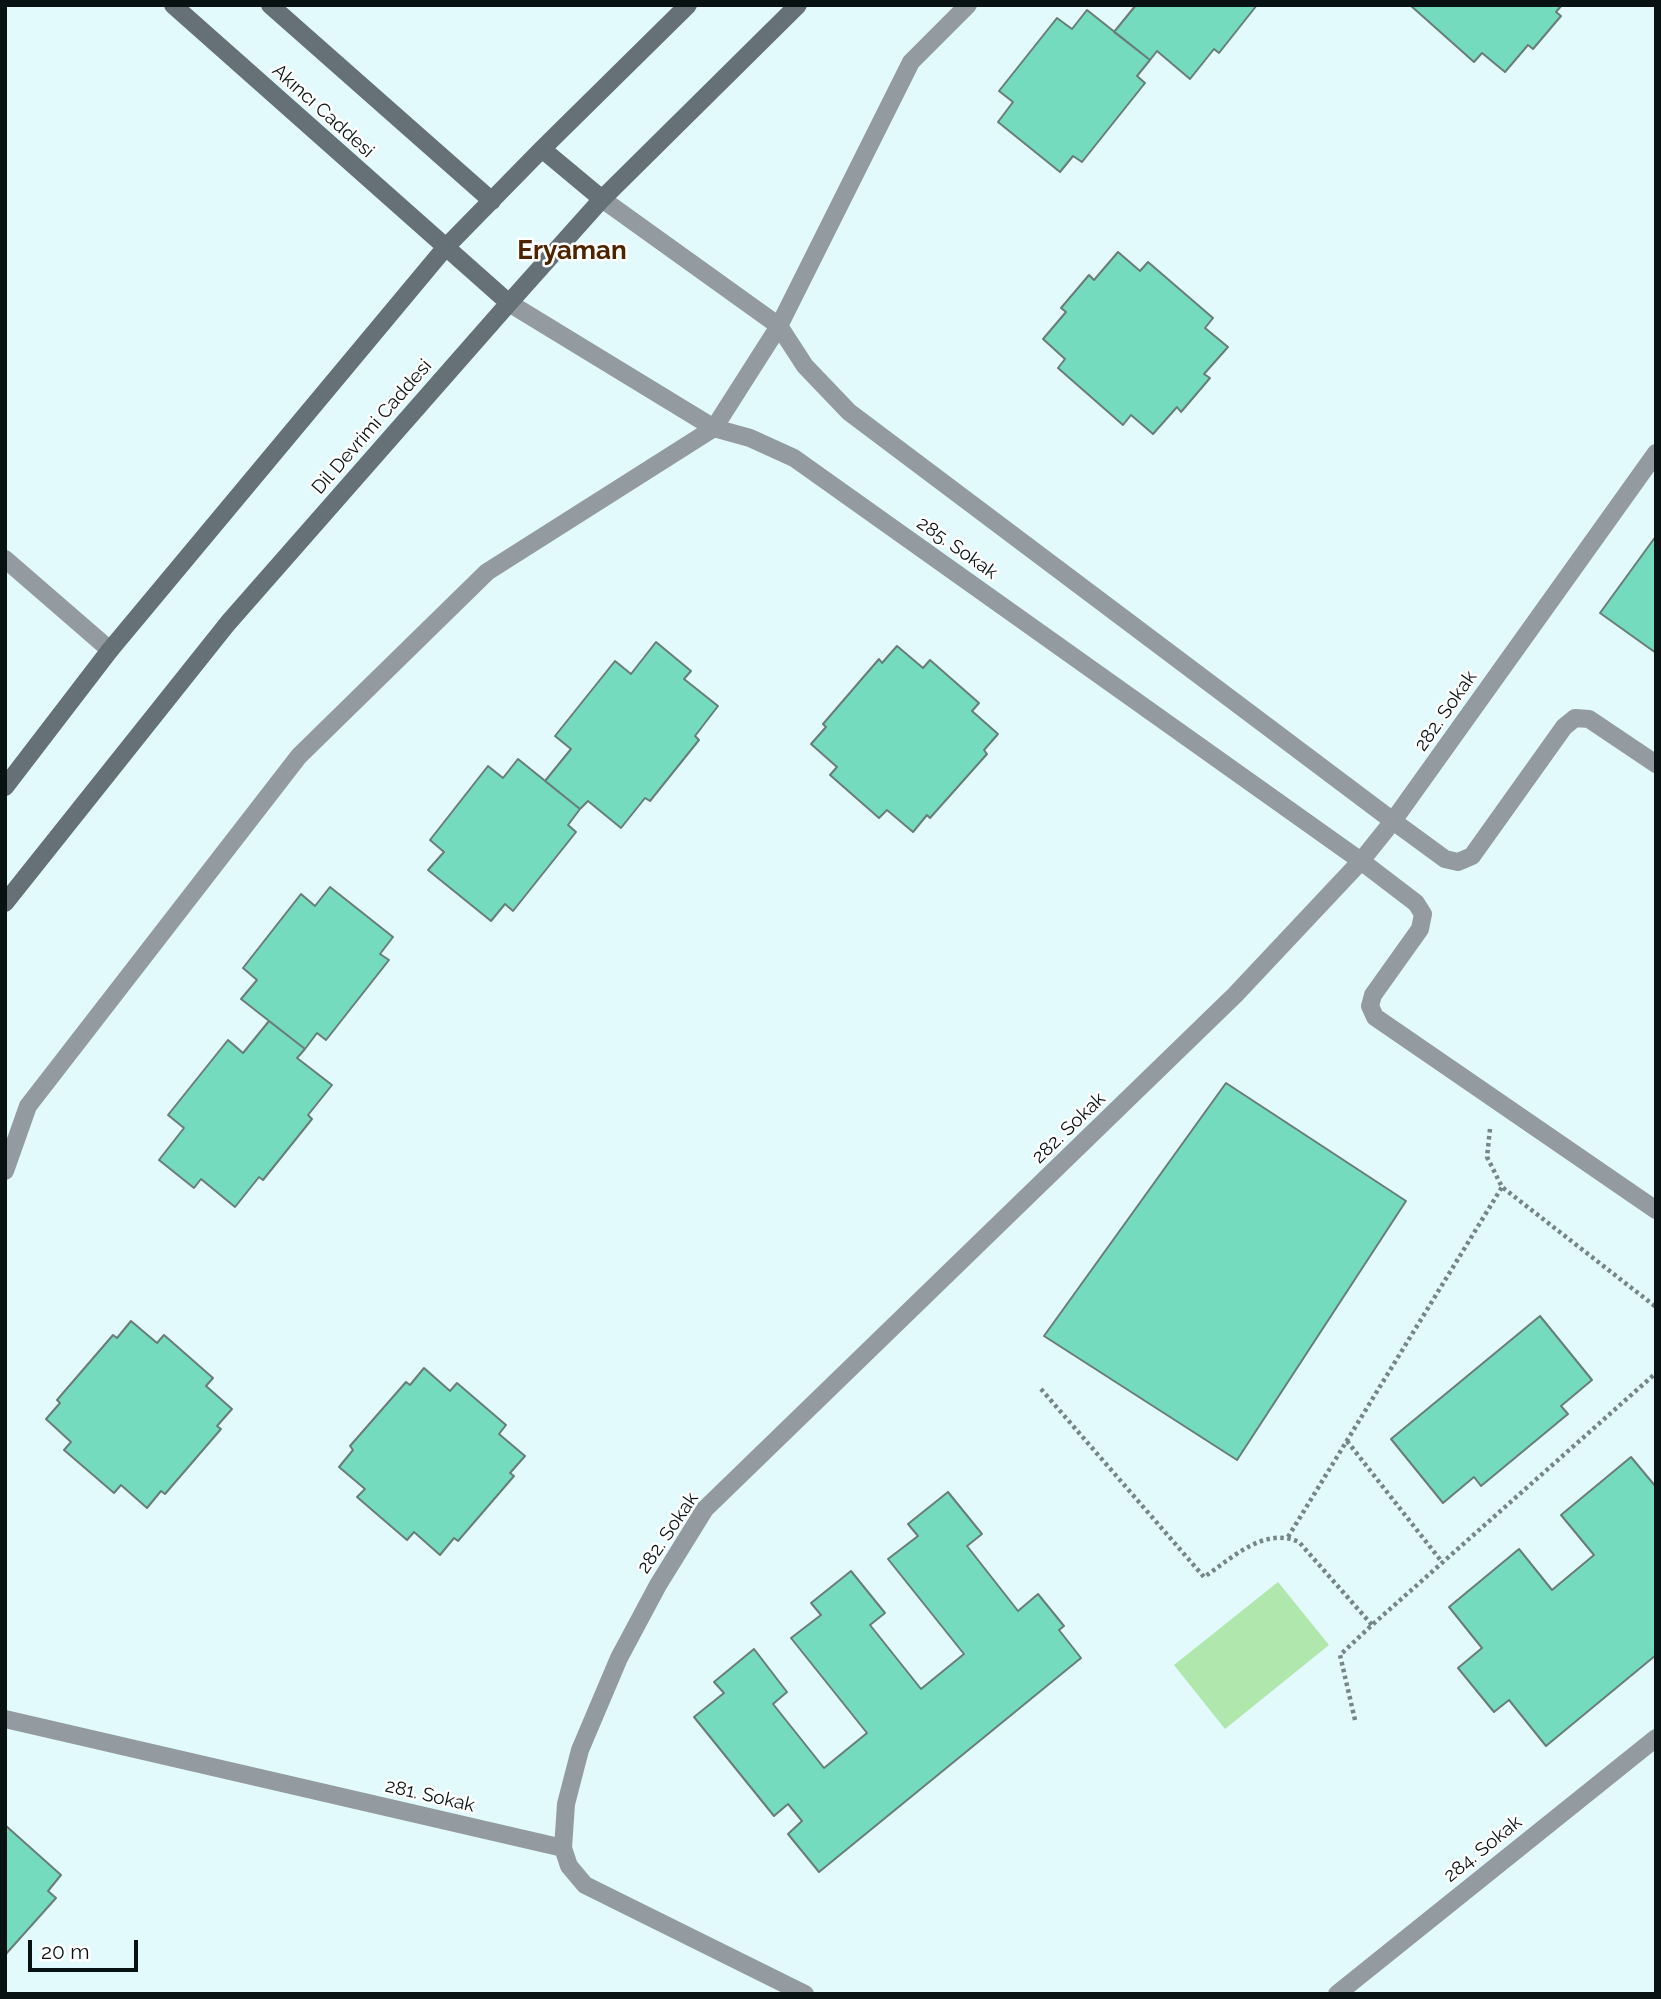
<!DOCTYPE html>
<meta charset="utf-8">
<style>
body{margin:0}
#map{position:relative;width:1661px;height:1999px;overflow:hidden;background:#e2fafc;font-family:Raleway,sans-serif}
canvas{display:block}
.frame{position:absolute;inset:0;border:7px solid #091212;pointer-events:none}
.scale{position:absolute;left:28px;top:1940px;width:110px;height:32px;box-sizing:border-box;border:4px solid #091212;border-top:0;padding-left:9px;font-size:21px;line-height:24px;white-space:nowrap;color:#091212;-webkit-text-stroke:5px #fff;paint-order:stroke}
</style>
<div id="map">
<canvas width="1661" height="1999"></canvas>
<div class="frame"></div>
<div class="scale">20 m</div>
</div>
<script>
const context = document.querySelector('canvas').getContext('2d');
context.lineJoin = 'round';
function paint(path, color) { context.fillStyle = color; context.fill(path, 'evenodd'); }
function strokePath(path, color, width, dash) { context.strokeStyle = color; context.lineWidth = width; context.lineCap = dash ? 'butt' : 'round'; context.setLineDash(dash || []); context.stroke(path); }
function label(font, color, halo, rows, align = 'center') {
  context.font = font + ' Raleway,sans-serif'; context.lineWidth = 5; context.setLineDash([]); context.textBaseline = 'middle'; context.strokeStyle = halo; context.fillStyle = color; for (const [text, x, y, turn = 0] of rows) {
    context.save(); context.translate(x, y); context.rotate((+turn || 0) * Math.PI / 180); context.textAlign = isNaN(turn) ? turn : align; if (halo) context.strokeText(text, 0, 0); context.fillText(text, 0, 0); context.restore();
  }
}
paint(new Path2D(`
 M1278,1582L1329,1645L1225,1729L1174,1665Z`), '#afe7ac');
const building = new Path2D(`
 M1136,5H1257L1219,53L1214,49L1190,79L1157,51L1150,60L1114,32Z
 M1410,5H1562L1556,12L1561,16L1533,49L1528,45L1505,72L1482,53L1474,62Z
 M1087,10L1150,60L1137,76L1145,83L1082,162L1073,156L1060,172L998,122L1013,102L999,91L1057,18L1072,29Z
 M1118,252L1140,271L1148,262L1213,318L1205,328L1228,347L1204,374L1210,378L1181,412L1177,407L1153,434L1131,415L1123,425L1058,368L1065,359L1043,339L1066,312L1061,308L1089,275L1094,280Z
 M1656,536V653L1600,613Z
 M656,642L691,671L684,679L718,706L695,736L699,740L650,801L645,798L621,828L588,801L580,809L545,781L571,749L555,736L615,661L631,674Z
 M897,646L923,668L930,660L979,703L972,711L998,734L984,750L987,754L930,818L927,815L913,832L887,810L879,818L830,775L837,767L811,744L826,727L823,724L879,659L882,663Z
 M518,759L580,809L568,825L576,832L513,911L505,904L491,921L428,870L444,852L430,840L488,766L503,778Z
 M330,887L393,937L380,954L389,960L326,1040L317,1033L305,1049L241,999L257,980L243,968L301,894L315,906Z
 M269,1021L305,1049L297,1058L332,1085L308,1115L312,1119L263,1180L259,1177L235,1207L201,1179L194,1188L159,1160L184,1128L168,1115L228,1040L243,1053Z
 M1226,1083L1406,1201L1237,1460L1044,1336Z
 M1540,1316L1592,1380L1561,1406L1568,1414L1481,1486L1474,1477L1443,1503L1391,1439Z
 M131,1321L157,1343L164,1335L213,1378L206,1386L232,1409L217,1426L221,1429L165,1494L161,1491L147,1508L121,1485L114,1493L64,1450L71,1442L46,1419L60,1403L57,1400L113,1335L117,1338Z
 M424,1368L450,1391L457,1383L506,1425L499,1434L525,1456L510,1473L514,1476L458,1541L454,1538L440,1555L414,1532L407,1540L357,1497L365,1489L339,1467L353,1450L350,1446L406,1382L410,1385Z
 M1631,1457L1656,1487V1655L1546,1746L1509,1700L1494,1712L1458,1668L1482,1648L1449,1607L1519,1549L1552,1590L1594,1555L1561,1515Z
 M948,1492L982,1534L967,1546L1018,1611L1038,1594L1064,1626L1059,1630L1081,1658L819,1872L788,1834L802,1821L788,1804L774,1816L694,1717L724,1693L714,1682L754,1649L787,1692L773,1704L824,1768L867,1733L791,1638L821,1615L811,1603L851,1571L885,1613L870,1625L921,1689L964,1654L888,1559L918,1536L908,1524Z
 M5,1825L61,1875L48,1891L56,1898L5,1955Z`);
paint(building, '#75dbbe');
strokePath(building, '#697d77', 2);
strokePath(new Path2D(`
 M1490,1129L1487,1157L1502,1187L1656,1307
 M1041,1389L1204,1577C1231,1559 1264,1526 1299,1542L1372,1625
 M1347,1441L1442,1562
 M1288,1537L1502,1187
 M1355,1720L1340,1655L1372,1625L1656,1373`), '#768687', 4.5, [3.5, 3.5]);
strokePath(new Path2D(`
 M1393,821L1445,859L1458,862L1472,856L1564,727L1575,718L1589,719L1656,764
 M1361,861L1416,903L1423,914L1420,929L1373,995L1370,1006L1375,1017L1656,1210`), '#939ba0', 18);
strokePath(new Path2D(`
 M602,199L779,326L805,366L849,412L1393,821
 M509,303L714,428L750,438L794,458L1361,861
 M5,559L110,650
 M5,1171L28,1106L299,756L487,572L714,428L779,326L911,62L968,5
 M5,1719L563,1848L569,1866L585,1885L805,1994
 M563,1848L566,1804L580,1750L619,1658L658,1585L705,1509L1235,995L1361,861L1393,821L1656,453
 M1337,1994L1656,1738`), '#939ba0', 18);
strokePath(new Path2D(`
 M173,5L509,303
 M270,5L492,201
 M542,149L602,199
 M5,787L110,650L445,248L542,149L688,5
 M5,903L228,623L509,303L602,199L798,5`), '#657177', 18);
label('19px', '#091212', '#fff', [
 ["Akıncı Caddesi",323,111,42],
 ["Dil Devrimi Caddesi",372,427,-49],
 ["285. Sokak",957,548,35],
 ["282. Sokak",1446,711,-55],
 ["282. Sokak",1069,1128,-44],
 ["282. Sokak",668,1533,-56],
 ["281. Sokak",430,1796,13],
 ["284. Sokak",1483,1849,-39]
]);
label('bold 26px', '#4e2300', '#fff', [
 ["Eryaman",572,251]
]);
</script>
